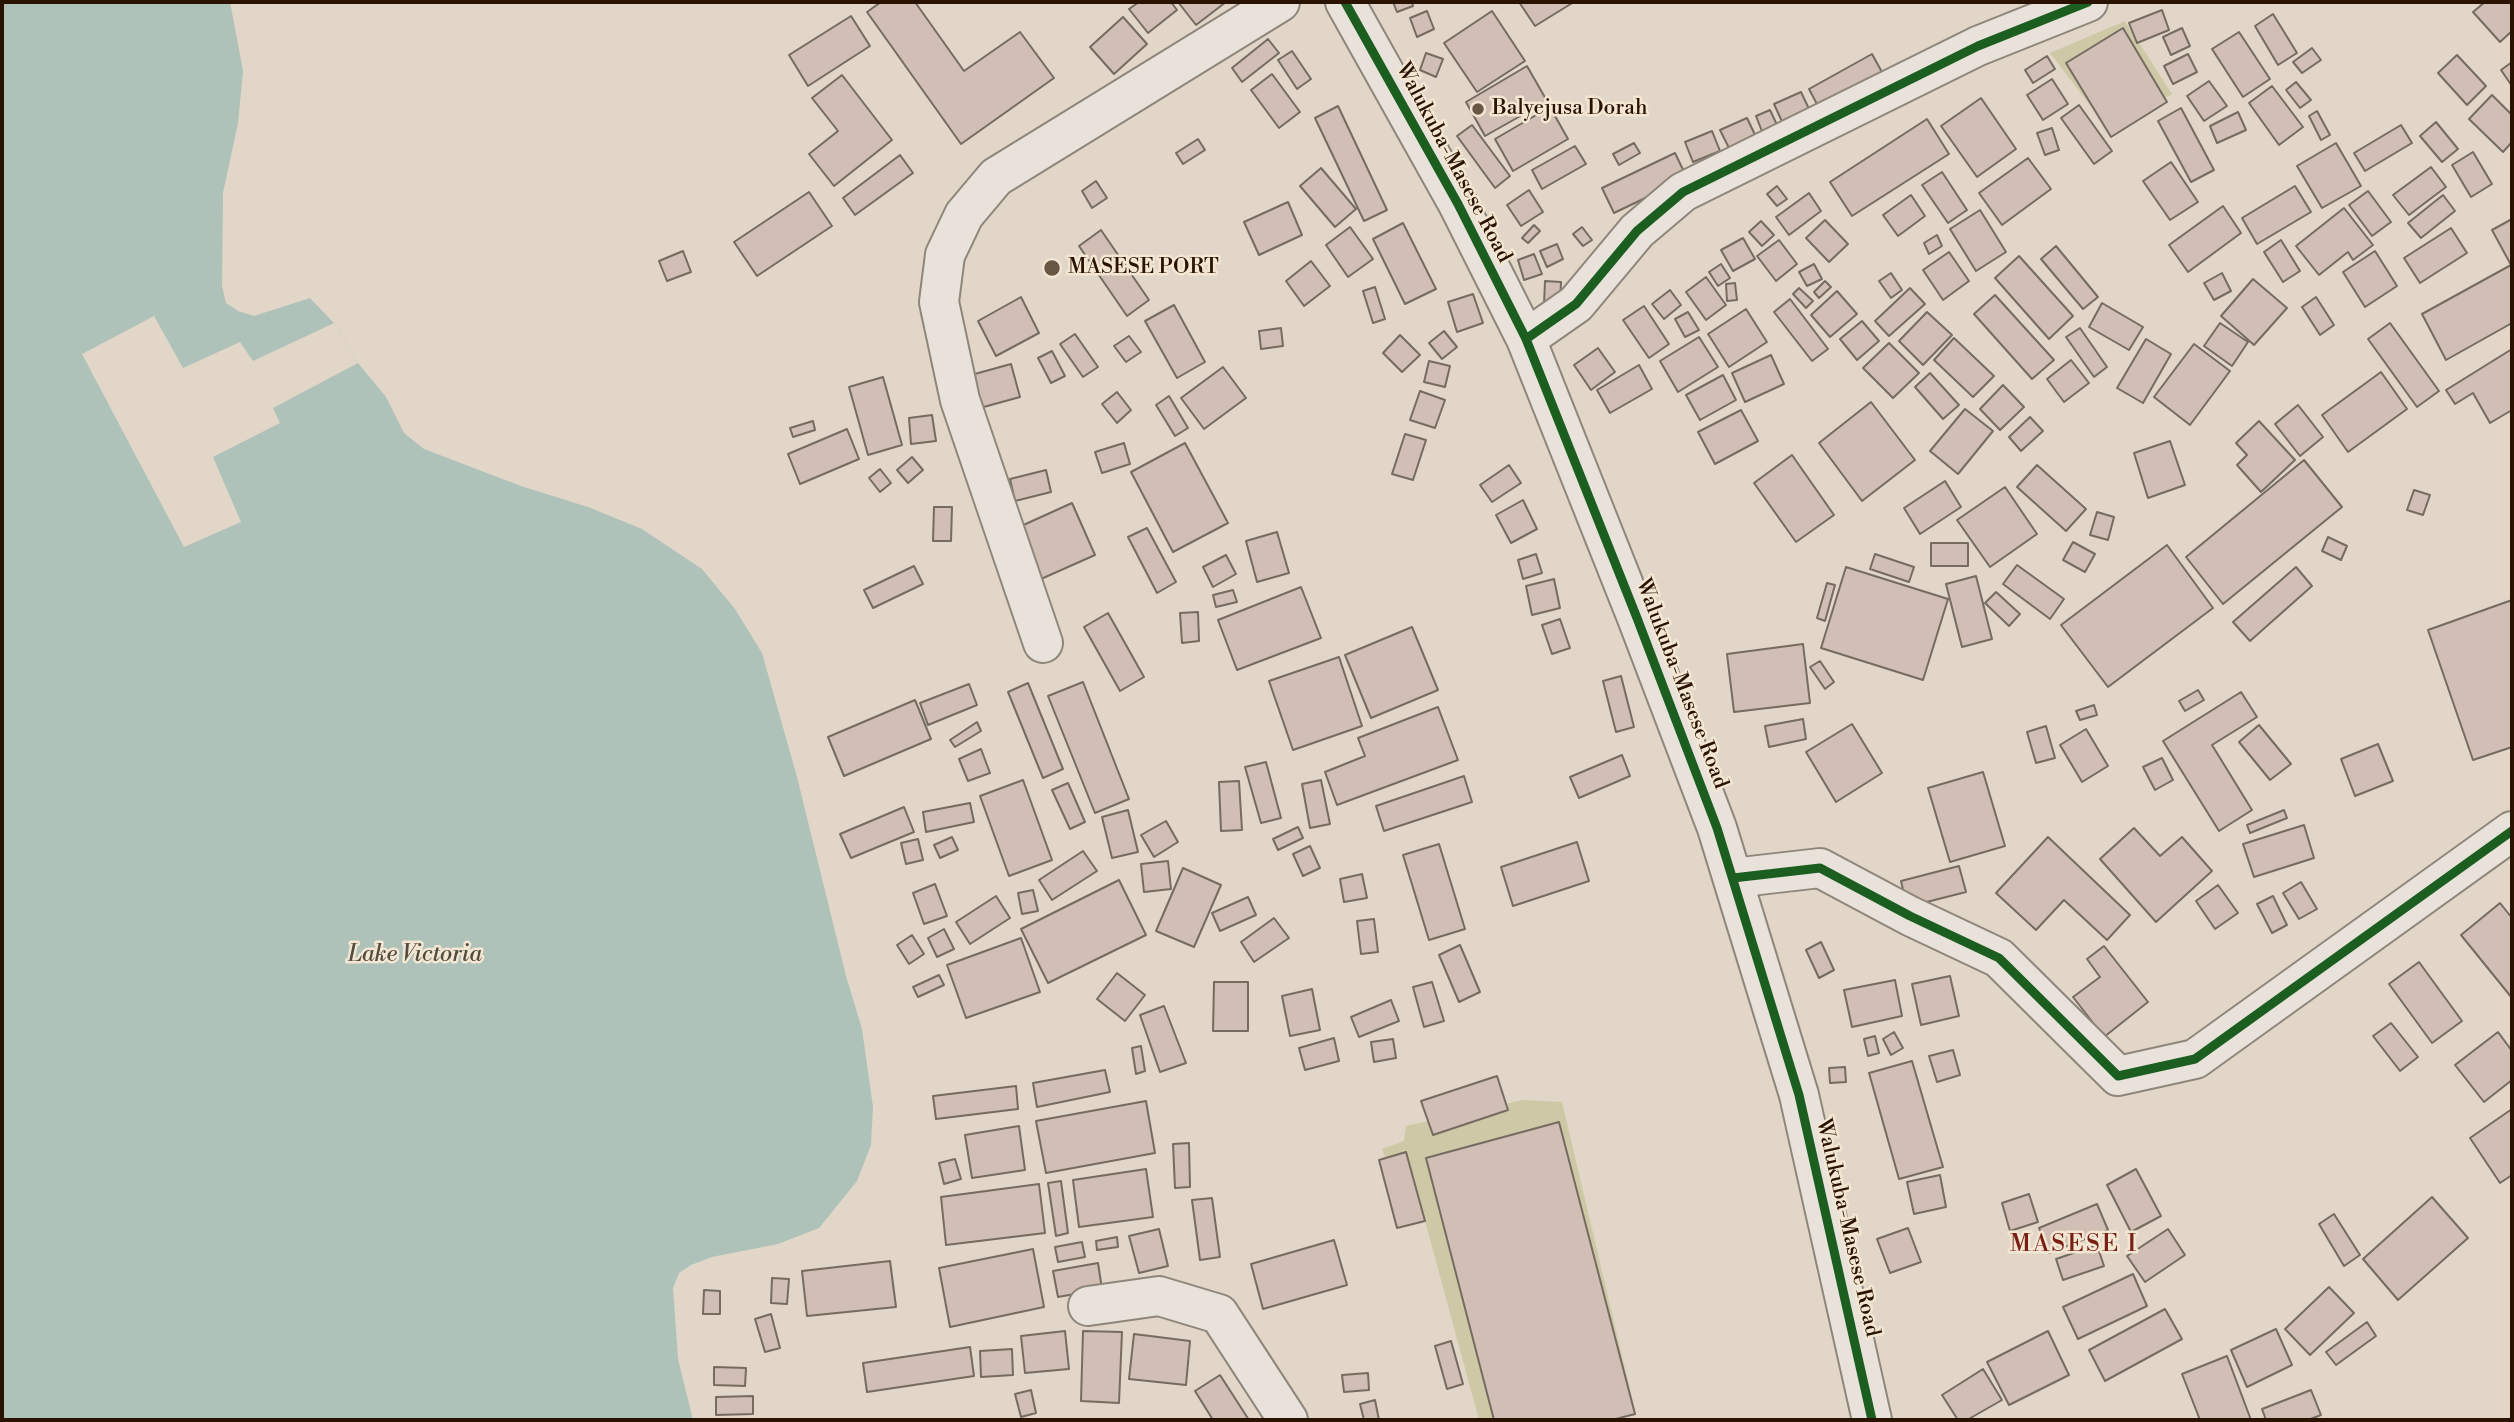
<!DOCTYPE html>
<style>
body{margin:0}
#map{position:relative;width:2514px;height:1422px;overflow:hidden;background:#e1d6c7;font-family:"Libre Bodoni",serif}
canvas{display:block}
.frame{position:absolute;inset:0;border:4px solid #291200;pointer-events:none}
</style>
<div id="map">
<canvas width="2514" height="1422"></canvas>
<div class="frame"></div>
</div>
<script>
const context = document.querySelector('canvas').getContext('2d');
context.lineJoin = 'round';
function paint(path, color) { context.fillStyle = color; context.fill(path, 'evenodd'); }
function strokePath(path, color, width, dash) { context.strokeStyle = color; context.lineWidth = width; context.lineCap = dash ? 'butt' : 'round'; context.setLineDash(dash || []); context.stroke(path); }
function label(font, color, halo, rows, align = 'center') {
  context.font = font + ' "Libre Bodoni",serif'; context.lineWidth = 5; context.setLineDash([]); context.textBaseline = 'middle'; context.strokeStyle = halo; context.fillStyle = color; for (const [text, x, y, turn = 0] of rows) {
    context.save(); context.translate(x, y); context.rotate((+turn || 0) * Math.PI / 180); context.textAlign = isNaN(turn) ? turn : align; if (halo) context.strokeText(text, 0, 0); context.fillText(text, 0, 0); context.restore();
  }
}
paint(new Path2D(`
 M2125,21L2172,94L2110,131L2050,53Z
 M1523,1100L1562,1102L1636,1415L1609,1420H1479L1424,1217L1408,1221L1382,1149L1404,1141L1406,1126Z`), '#cec8a7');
paint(new Path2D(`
 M2,2H230L243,71L238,123L223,193L222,286L226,303L238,311L254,316L310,298L334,323L358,363L386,397L404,433L424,449L521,486L588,507L642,529L702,569L735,609L762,653L797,777L846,976L862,1029L873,1107L871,1145L857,1181L819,1228L778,1244L712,1257L691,1265L679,1273L673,1288L678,1359L693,1420H2Z`), '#afc2ba');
paint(new Path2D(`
 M154,316L183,368L240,342L253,361L334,323L358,363L273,408L280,423L213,457L241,522L184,547L82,354Z`), '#e1d6c7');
const building = new Path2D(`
 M881,2H915L964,71L1020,32L1054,78L961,144L867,12Z
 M1139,2H1171L1177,10L1148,33L1129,9Z
 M1178,2H1226L1196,25Z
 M1393,2H1412L1413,6L1397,12Z
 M1519,2H1574L1535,26Z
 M2485,2H2512V31L2500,42L2473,12Z
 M2162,10L2169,30L2137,43L2129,23Z
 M1427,11L1434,29L1417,37L1410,18Z
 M1492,11L1525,61L1477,92L1444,43Z
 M2273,14L2297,53L2278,65L2255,26Z
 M851,16L870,46L808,86L789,55Z
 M1123,17L1147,44L1114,74L1090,47Z
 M2123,28L2167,102L2111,137L2066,63Z
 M2182,28L2190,46L2171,55L2163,37Z
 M2239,32L2270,79L2243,97L2212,49Z
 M1268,39L1279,53L1242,82L1232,68Z
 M2312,48L2321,60L2302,73L2293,62Z
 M1292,51L1311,79L1297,89L1278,60Z
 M1426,53L1443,59L1436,77L1420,70Z
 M1872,54L1883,74L1819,108L1809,89Z
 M2188,54L2197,72L2173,84L2164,66Z
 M2457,55L2486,86L2467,105L2438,73Z
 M2047,56L2055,69L2033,83L2025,70Z
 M2512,62V86L2501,70Z
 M1527,66L1547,101L1485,136L1466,102Z
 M1272,74L1300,112L1279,128L1251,90Z
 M842,75L892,140L834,186L809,154L838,131L812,98Z
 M2052,79L2068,104L2043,120L2027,95Z
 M2209,81L2227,106L2204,121L2187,96Z
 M2296,82L2311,100L2300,108L2286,90Z
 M2272,86L2303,127L2279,145L2249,103Z
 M1801,92L1811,113L1784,126L1774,104Z
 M2492,95L2512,115V142L2503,152L2469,119Z
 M1981,98L2016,149L1977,177L1941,126Z
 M2079,105L2112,151L2094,164L2061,118Z
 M1338,106L1387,210L1364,221L1315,118Z
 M1550,107L1568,139L1513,171L1495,139Z
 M2181,108L2214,170L2191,182L2158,121Z
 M1770,110L1778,127L1763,134L1756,116Z
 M2317,111L2330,135L2321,140L2309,116Z
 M2238,112L2246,130L2217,143L2210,126Z
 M1747,118L1758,141L1732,154L1720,130Z
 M1927,119L1949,154L1852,216L1830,182Z
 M2436,122L2458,149L2442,162L2420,136Z
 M1472,125L1510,176L1495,188L1457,136Z
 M2401,125L2412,143L2365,171L2354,153Z
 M2052,128L2059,150L2045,155L2037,133Z
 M1712,131L1720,151L1693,162L1685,142Z
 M1198,139L1205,150L1183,164L1176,153Z
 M1634,143L1640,153L1619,165L1613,154Z
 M2336,143L2361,186L2322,208L2297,166Z
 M1575,146L1586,164L1542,189L1532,170Z
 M2473,152L2492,184L2471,197L2452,165Z
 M1675,153L1687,178L1614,213L1602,188Z
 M900,155L913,173L855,215L843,198Z
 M2028,158L2051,189L2002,225L1979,193Z
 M2171,162L2198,202L2170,220L2143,181Z
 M2431,167L2446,187L2409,215L2393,195Z
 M1321,168L1356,209L1335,227L1300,186Z
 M1942,172L1967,210L1948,223L1922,185Z
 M1096,181L1107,198L1092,208L1082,191Z
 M1777,186L1787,199L1777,206L1767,194Z
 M2295,186L2311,212L2257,244L2242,218Z
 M1529,190L1543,212L1521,226L1507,205Z
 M2368,191L2391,222L2372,236L2349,205Z
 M809,192L832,226L757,276L734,242Z
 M1809,193L1821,211L1789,235L1776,217Z
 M1911,195L1925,216L1898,236L1883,215Z
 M2443,195L2455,211L2421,238L2408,223Z
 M1288,202L1302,235L1259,255L1244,222Z
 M2223,206L2241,233L2188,272L2169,245Z
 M2344,208L2373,245L2353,260L2348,252L2319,275L2296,246Z
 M1980,210L2006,252L1976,271L1950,229Z
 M2512,219V323L2446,360L2422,314L2511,265L2492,230Z
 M1825,220L1848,244L1829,262L1806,238Z
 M1761,221L1774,235L1762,246L1749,232Z
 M1403,223L1436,289L1405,304L1373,239Z
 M1534,225L1540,231L1528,243L1522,238Z
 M1350,227L1373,259L1348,277L1326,245Z
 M1582,227L1592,240L1583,246L1573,234Z
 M2451,228L2467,253L2420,283L2404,258Z
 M1101,230L1149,300L1127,316L1079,246Z
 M1937,235L1942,246L1929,254L1924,243Z
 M1743,238L1755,259L1733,271L1721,250Z
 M1779,240L1797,264L1776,281L1757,256Z
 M2281,240L2300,271L2283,282L2264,252Z
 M1557,244L1563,259L1547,267L1540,251Z
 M2056,246L2098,297L2083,309L2041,259Z
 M683,251L691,272L667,281L659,261Z
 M2375,251L2397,286L2365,307L2343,272Z
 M1949,252L1969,281L1943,300L1923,270Z
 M1534,254L1542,274L1524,280L1518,260Z
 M2019,256L2073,316L2049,339L1995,278Z
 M1311,261L1330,286L1304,306L1286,281Z
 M1721,264L1730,278L1718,286L1709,272Z
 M1814,264L1822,279L1807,286L1799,272Z
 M1891,273L1902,290L1891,298L1879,281Z
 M2222,273L2231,291L2214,300L2204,283Z
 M1706,277L1726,305L1706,320L1686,292Z
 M2253,279L2287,308L2254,345L2221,316Z
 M1545,281L1561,282L1560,306L1544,305Z
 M1825,281L1831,287L1819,298L1814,292Z
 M1735,283L1737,300L1727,301L1726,284Z
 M1375,287L1385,319L1373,323L1363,291Z
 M1799,288L1813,301L1806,308L1793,294Z
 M1910,288L1925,304L1889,336L1875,321Z
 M1670,290L1681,305L1664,319L1652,304Z
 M1837,291L1857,314L1830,337L1811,315Z
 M1473,294L1483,323L1457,332L1448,302Z
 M1995,295L2054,360L2032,379L1974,314Z
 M1021,297L1039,333L996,356L978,321Z
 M2316,297L2334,325L2320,335L2302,307Z
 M1790,299L1828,349L1812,361L1774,312Z
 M2102,303L2143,327L2129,350L2089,327Z
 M1174,305L1205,362L1177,378L1145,321Z
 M1644,306L1669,344L1649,358L1623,320Z
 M1746,309L1767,342L1729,367L1708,334Z
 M1688,312L1699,330L1685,337L1675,319Z
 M1927,312L1952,335L1923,365L1899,341Z
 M1862,321L1879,341L1857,360L1840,339Z
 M2220,323L2248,342L2232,366L2204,346Z
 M2390,323L2439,391L2417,407L2368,339Z
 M1281,328L1283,346L1261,349L1259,331Z
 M2080,328L2107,367L2094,377L2066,337Z
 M1444,331L1457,347L1442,359L1429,343Z
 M1075,334L1098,367L1083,377L1060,344Z
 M1400,335L1420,355L1402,372L1383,353Z
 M1129,336L1141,352L1126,362L1114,346Z
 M1699,337L1718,367L1678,392L1660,361Z
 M1954,338L1994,376L1973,397L1934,360Z
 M2146,339L2171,354L2143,403L2117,388Z
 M1889,343L1919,373L1893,398L1863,368Z
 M2194,344L2230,371L2190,425L2154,397Z
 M1598,348L1615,372L1591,390L1574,365Z
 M2512,349V410L2490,423L2473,393L2455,404L2446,390Z
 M1052,351L1065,376L1051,383L1038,358Z
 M1771,355L1784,384L1745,402L1732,373Z
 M2071,360L2089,383L2064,402L2047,379Z
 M1429,361L1450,366L1445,387L1424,382Z
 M1011,364L1020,397L980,408L971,375Z
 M1639,365L1652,389L1610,413L1597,390Z
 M1223,367L1246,398L1204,429L1181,398Z
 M2381,372L2407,409L2348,452L2322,415Z
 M1930,373L1959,405L1943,419L1915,387Z
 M1723,375L1736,400L1700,420L1686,395Z
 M883,377L902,445L868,455L849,387Z
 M2003,385L2024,407L2000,430L1980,409Z
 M1420,391L1445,400L1435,428L1410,420Z
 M1117,392L1131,410L1117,423L1102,404Z
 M1169,396L1188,428L1175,436L1156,405Z
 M1871,402L1915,460L1862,501L1819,443Z
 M2298,405L2323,437L2300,456L2275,424Z
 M1965,409L1993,431L1958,474L1930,451Z
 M1741,410L1758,441L1715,464L1698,432Z
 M932,415L936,441L911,444L909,418Z
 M2030,417L2043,431L2021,451L2009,437Z
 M813,421L815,430L793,437L790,428Z
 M2259,421L2295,460L2261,492L2237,465L2247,455L2236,443Z
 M847,429L859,459L800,484L788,454Z
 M1405,434L1426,440L1413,480L1392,474Z
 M2170,441L2185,485L2148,498L2134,453Z
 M1124,443L1130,464L1102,473L1095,452Z
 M1185,443L1228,523L1173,552L1131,472Z
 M1792,455L1834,515L1796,542L1754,483Z
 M912,457L923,470L908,483L897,470Z
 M2304,460L2342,507L2223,604L2186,557Z
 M1509,465L1521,483L1492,502L1480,485Z
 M2037,465L2086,509L2066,531L2017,487Z
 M880,469L891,483L880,492L869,478Z
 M1046,470L1051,492L1015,501L1010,479Z
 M1945,481L1961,507L1920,534L1904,508Z
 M2005,487L2037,534L1990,567L1957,520Z
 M2414,490L2430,495L2423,515L2407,510Z
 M1523,500L1537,529L1511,543L1496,515Z
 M1072,503L1095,555L1041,579L1019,527Z
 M934,507H952L951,541H933Z
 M2097,512L2114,517L2108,540L2090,535Z
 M1147,528L1176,582L1157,593L1128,537Z
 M1277,532L1289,573L1257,582L1246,541Z
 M2328,537L2347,546L2341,560L2322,551Z
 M2073,542L2095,554L2085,572L2063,560Z
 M1931,543H1968V566H1931Z
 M2167,545L2213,608L2108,687L2061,625Z
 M1536,554L1542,573L1523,579L1518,560Z
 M1875,554L1914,567L1909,582L1870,569Z
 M1226,555L1236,574L1213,587L1203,567Z
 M2017,565L2064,599L2050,619L2003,584Z
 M914,566L923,584L873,608L864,590Z
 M1846,567L1948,599L1923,680L1821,648Z
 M2296,567L2312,586L2250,641L2233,622Z
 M1976,576L1992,639L1962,647L1946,584Z
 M1554,579L1560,608L1532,615L1526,586Z
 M1827,583L1835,585L1825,621L1817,618Z
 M1301,587L1321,638L1237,670L1218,620Z
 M1233,590L1237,602L1216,607L1213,595Z
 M1996,592L2020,614L2009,626L1985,603Z
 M2512,600V747L2473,760L2428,630Z
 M1198,612L1199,641L1182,643L1180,613Z
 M1108,613L1144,677L1120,691L1084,627Z
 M1560,619L1570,648L1552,654L1542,625Z
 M1412,627L1438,690L1371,718L1345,655Z
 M1803,644L1810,703L1734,712L1727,654Z
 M1339,657L1362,726L1293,750L1269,681Z
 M1820,661L1834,682L1825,689L1810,667Z
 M1621,676L1634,727L1616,732L1603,681Z
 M1083,682L1129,799L1095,813L1048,696Z
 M1028,683L1063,769L1043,778L1008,692Z
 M969,684L977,705L928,725L920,703Z
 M2198,690L2204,700L2185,711L2179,701Z
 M2241,692L2257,717L2212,745L2252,810L2219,831L2163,741Z
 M915,700L931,739L844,776L828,737Z
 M2094,705L2097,715L2080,720L2076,711Z
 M1438,707L1458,760L1337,805L1325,772L1365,756L1358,738Z
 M1803,719L1806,739L1769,747L1765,726Z
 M977,722L981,731L955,747L950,740Z
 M1852,724L1882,773L1836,802L1806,752Z
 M2259,725L2291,764L2270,780L2239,742Z
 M2046,726L2055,758L2036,763L2027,732Z
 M2086,729L2108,766L2082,782L2060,745Z
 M2378,744L2393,781L2355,796L2341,759Z
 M981,749L990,773L968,781L959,759Z
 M1622,755L1630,776L1579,798L1570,777Z
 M2162,758L2173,780L2155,790L2143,767Z
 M1266,762L1281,818L1261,823L1245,767Z
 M1983,772L2005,846L1950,862L1928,788Z
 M1464,776L1472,802L1384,831L1376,806Z
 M1023,780L1052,860L1009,876L980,796Z
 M1321,780L1330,824L1310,828L1302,784Z
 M1239,781L1242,830L1221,831L1219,782Z
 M1068,783L1085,822L1070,829L1052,790Z
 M970,803L974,822L926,832L923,812Z
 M904,807L914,832L851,858L840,834Z
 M1128,810L1138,852L1112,858L1102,817Z
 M2284,810L2287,818L2250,833L2247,825Z
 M1166,821L1178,842L1154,857L1141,835Z
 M2304,825L2314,858L2254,877L2243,844Z
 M1298,827L1303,838L1278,850L1273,839Z
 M2134,828L2160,856L2182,837L2212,871L2156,922L2100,859Z
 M952,837L958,850L940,858L934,845Z
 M2048,837L2130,915L2107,940L2064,900L2036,930L1996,893Z
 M918,839L923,860L906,864L901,843Z
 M1577,842L1589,881L1513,906L1501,867Z
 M1439,844L1465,929L1429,940L1403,855Z
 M1310,846L1320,868L1303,876L1293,854Z
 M1083,851L1097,871L1052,900L1039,880Z
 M1168,861L1171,889L1144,892L1141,864Z
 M1959,866L1966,892L1907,907L1901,881Z
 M1183,868L1221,885L1194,947L1156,931Z
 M1362,874L1367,898L1344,902L1340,879Z
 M1119,880L1146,935L1048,983L1021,929Z
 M2301,882L2317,909L2299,919L2283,893Z
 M935,884L947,916L924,924L913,893Z
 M2218,885L2238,913L2215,929L2196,901Z
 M1033,890L1038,911L1022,914L1018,893Z
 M996,896L1010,918L970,944L956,922Z
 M2273,896L2287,925L2272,933L2257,904Z
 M1248,897L1256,915L1220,931L1212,913Z
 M2500,903L2512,918V998L2461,935Z
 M1274,918L1289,938L1254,962L1241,942Z
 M1374,919L1378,952L1361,954L1357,921Z
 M944,929L954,949L937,957L928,938Z
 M912,935L924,954L909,964L897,945Z
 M1021,938L1040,992L966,1018L947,965Z
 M1821,942L1834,970L1819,978L1806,950Z
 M1460,945L1480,992L1459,1002L1439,955Z
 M2104,946L2148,1002L2104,1037L2073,997L2100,977L2087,959Z
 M2419,962L2462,1021L2432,1043L2389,984Z
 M1117,973L1145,995L1125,1021L1097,999Z
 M939,975L944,985L918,997L913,987Z
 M1950,976L1959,1016L1921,1025L1912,984Z
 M1895,980L1902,1016L1852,1027L1844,990Z
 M1214,982H1248V1031H1213Z
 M1432,982L1444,1021L1424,1027L1413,987Z
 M1312,989L1320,1030L1290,1036L1282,996Z
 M1391,1000L1399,1021L1359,1037L1351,1017Z
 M1164,1006L1186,1063L1160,1072L1140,1015Z
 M2391,1023L2418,1057L2400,1071L2373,1036Z
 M1894,1032L1903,1048L1891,1055L1883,1039Z
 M2498,1032L2512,1051V1080L2484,1102L2455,1065Z
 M1875,1036L1879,1053L1868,1056L1864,1039Z
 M1334,1038L1339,1061L1305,1070L1299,1048Z
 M1393,1039L1396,1058L1374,1062L1371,1042Z
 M1141,1046L1145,1071L1136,1074L1132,1048Z
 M1953,1050L1960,1075L1937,1082L1929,1056Z
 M1912,1061L1943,1167L1899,1179L1869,1073Z
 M1845,1067L1846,1082L1830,1083L1829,1068Z
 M1105,1070L1110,1092L1037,1107L1033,1083Z
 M1497,1076L1508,1110L1433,1135L1421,1101Z
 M1016,1086L1018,1109L936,1119L933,1096Z
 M1146,1101L1155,1153L1046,1173L1036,1121Z
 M2512,1109V1175L2500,1183L2470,1138Z
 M1559,1122L1635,1414L1612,1420H1494L1426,1158Z
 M1019,1126L1025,1170L972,1178L965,1135Z
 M1189,1143L1190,1187L1175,1188L1173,1144Z
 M1406,1152L1425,1221L1397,1228L1379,1160Z
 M955,1159L961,1179L944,1184L939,1163Z
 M1146,1169L1153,1217L1079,1227L1073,1180Z
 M2136,1169L2161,1216L2131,1232L2107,1185Z
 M1940,1175L1946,1207L1914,1214L1907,1182Z
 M1061,1181L1068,1233L1056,1236L1048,1183Z
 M1039,1184L1045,1233L946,1245L941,1197Z
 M2029,1194L2038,1222L2010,1231L2002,1203Z
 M2432,1197L2468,1238L2398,1300L2363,1259Z
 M1212,1198L1220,1257L1200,1260L1192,1200Z
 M2097,1204L2108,1230L2049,1253L2039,1228Z
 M2334,1214L2360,1255L2344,1266L2319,1224Z
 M1908,1228L1921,1262L1890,1273L1877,1239Z
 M1159,1229L1168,1266L1139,1273L1129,1236Z
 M2168,1229L2185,1255L2145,1282L2127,1256Z
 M1117,1237L1118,1247L1097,1250L1096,1241Z
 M1334,1240L1347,1285L1263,1309L1251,1264Z
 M1082,1242L1085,1257L1058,1262L1055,1247Z
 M2097,1245L2104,1266L2063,1280L2056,1259Z
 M1033,1249L1044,1307L950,1327L939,1268Z
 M890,1261L896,1307L807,1316L802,1271Z
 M1098,1263L1102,1289L1058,1297L1053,1271Z
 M2133,1274L2147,1306L2078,1339L2063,1307Z
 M772,1278L789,1279L787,1304L771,1303Z
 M2329,1287L2354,1313L2310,1355L2285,1329Z
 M704,1290L720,1291V1314H703Z
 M2165,1309L2182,1339L2105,1381L2089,1350Z
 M771,1314L780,1348L765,1352L755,1319Z
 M2367,1322L2376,1336L2336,1365L2326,1352Z
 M2276,1329L2292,1365L2247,1387L2231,1350Z
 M1065,1331L1069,1369L1025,1373L1021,1336Z
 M1083,1331L1122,1332L1119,1403L1081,1401Z
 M2048,1331L2069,1375L2009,1405L1987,1362Z
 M1134,1334L1190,1341L1186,1385L1129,1379Z
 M1451,1341L1463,1384L1447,1389L1435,1346Z
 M970,1347L974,1376L867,1392L863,1363Z
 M1012,1349L1013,1375L981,1377L980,1351Z
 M2227,1356L2251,1420H2200L2182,1374Z
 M714,1367L746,1368L745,1386L714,1385Z
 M1983,1369L2002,1400L1967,1420H1958L1942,1395Z
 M1368,1373L1369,1390L1344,1392L1342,1375Z
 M1220,1375L1249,1420H1213L1195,1391Z
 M1031,1390L1036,1413L1021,1417L1015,1394Z
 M2311,1390L2321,1415L2308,1420H2266L2262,1409Z
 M753,1396V1414L716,1415V1397Z
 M1375,1400L1379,1420H1364L1360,1404Z`);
paint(building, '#d1beb4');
strokePath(building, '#756b61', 2);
const minor = new Path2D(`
 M1345,2L1458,204L1526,339L1637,618L1717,828L1799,1095L1872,1420
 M1526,339L1576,304L1637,231L1683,192L1978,46L2088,2
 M1043,643L960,400L939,302L945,255L964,215L996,177L1280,2
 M1733,878L1820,868L1910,916L1999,958L2118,1076L2195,1059L2512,831
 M1088,1306L1159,1296L1219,1314L1288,1420`);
strokePath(minor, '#8f867b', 42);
strokePath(minor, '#e8e2da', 38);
strokePath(new Path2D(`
 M1345,2L1458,204L1526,339L1637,618L1717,828L1799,1095L1872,1420
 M1526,339L1576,304L1637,231L1683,192L1978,46L2088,2
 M1733,878L1820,868L1910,916L1999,958L2118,1076L2195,1059L2512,831`), '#1b5e20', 9);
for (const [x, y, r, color] of [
 [1478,109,7,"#695746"],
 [1052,268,9,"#695746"]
]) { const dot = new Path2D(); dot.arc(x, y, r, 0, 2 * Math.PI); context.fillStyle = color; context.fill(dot); strokePath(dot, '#f3e6d3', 2.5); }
label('21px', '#291200', '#f3e6d3', [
 ["Balyejusa Dorah",1492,109],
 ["MASESE PORT",1068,268]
], 'left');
label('21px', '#291200', '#f3e6d3', [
 ["Walukuba-Masese Road",1453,163,62],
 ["Walukuba-Masese Road",1681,684,69],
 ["Walukuba-Masese Road",1847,1228,77]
]);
label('italic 23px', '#504c3f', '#f3e6d3', [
 ["Lake Victoria",415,955]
]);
context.letterSpacing = '2px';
label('24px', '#7a1f14', '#f3e6d3', [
 ["MASESE I",2074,1245]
]);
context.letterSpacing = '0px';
</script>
